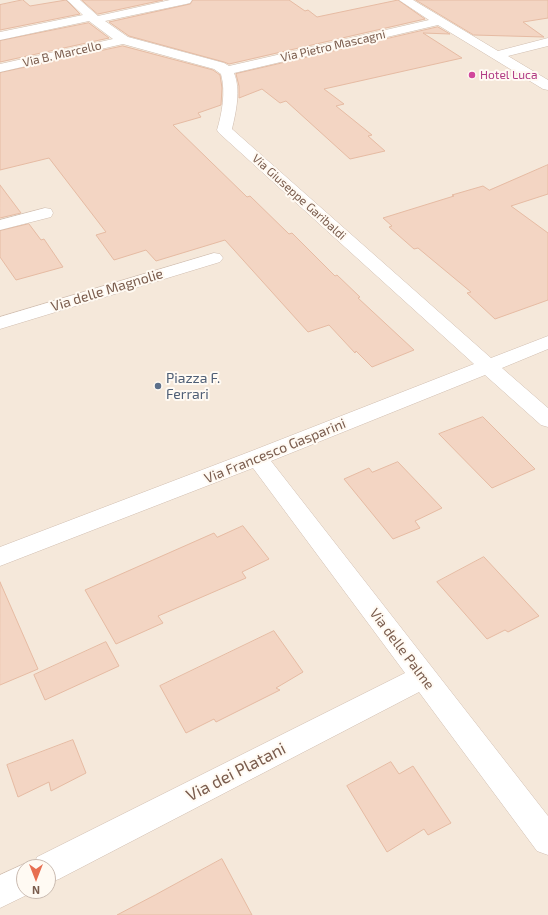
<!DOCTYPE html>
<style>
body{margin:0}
#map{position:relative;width:548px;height:915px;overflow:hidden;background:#fdf6ec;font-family:"Exo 2",sans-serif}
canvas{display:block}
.north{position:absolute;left:16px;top:859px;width:40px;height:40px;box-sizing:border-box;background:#fffaf3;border:1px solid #cabbb1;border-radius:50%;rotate:180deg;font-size:11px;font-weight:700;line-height:16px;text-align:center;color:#7a5c4d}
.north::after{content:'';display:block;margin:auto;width:14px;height:18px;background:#e76f51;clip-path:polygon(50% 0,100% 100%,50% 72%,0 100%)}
</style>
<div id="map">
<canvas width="548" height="915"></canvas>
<div class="north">N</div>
</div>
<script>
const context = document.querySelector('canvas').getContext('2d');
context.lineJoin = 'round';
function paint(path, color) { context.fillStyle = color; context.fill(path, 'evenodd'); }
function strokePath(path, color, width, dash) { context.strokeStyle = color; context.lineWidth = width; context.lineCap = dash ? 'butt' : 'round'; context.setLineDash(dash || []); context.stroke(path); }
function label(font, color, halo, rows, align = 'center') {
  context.font = font + ' "Exo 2",sans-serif'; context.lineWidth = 4; context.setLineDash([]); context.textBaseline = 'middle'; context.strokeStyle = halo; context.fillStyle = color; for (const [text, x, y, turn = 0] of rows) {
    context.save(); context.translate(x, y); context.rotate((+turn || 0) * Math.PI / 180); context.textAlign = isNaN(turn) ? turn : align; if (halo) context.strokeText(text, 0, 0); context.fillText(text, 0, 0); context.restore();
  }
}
paint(new Path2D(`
 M0,0H548V915H0ZM24,867H48V891H24Z`), '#f5e8da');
const building = new Path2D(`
 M23,0L30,6L66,0L80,14L0,30V5Z
 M82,0H163L98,14Z
 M193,0H289L305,11L308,10L317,17L398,0L425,19L229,64L224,62L129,36L109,22L190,4Z
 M416,0H548V18L523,22L544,37L474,35Z
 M89,23L109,38L0,62V41Z
 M438,27L450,34L423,33L462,58L324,89L344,104L336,106L372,135L368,136L385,151L350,159L286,101L280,103L262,89L239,98V86L236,74Z
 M123,46L213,70L220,75L222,88L221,105L198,113L201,117L173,125L247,197L250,196L289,234L292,233L335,276L337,275L360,297L358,298L414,350L372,367L356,351L355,353L329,325L308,332L225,240L156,261L146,250L114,260L96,235L106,232L49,158L0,170V73Z
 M548,165V194L511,206L548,233V300L495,319L467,293L471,292L418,248L414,249L389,227L392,226L383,218L454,196L452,195L483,186L489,190Z
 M0,185L21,213L0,218Z
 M29,224L41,240L44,239L63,267L16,280L0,257V231Z
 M483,417L535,469L492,488L439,434Z
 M398,462L442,508L415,521L420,528L393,539L344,479L369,468L372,472Z
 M243,526L269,559L242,572L246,578L158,616L163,623L116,644L85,590L214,533L217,537Z
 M484,557L539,616L508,632L505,630L487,639L437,582Z
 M0,582L38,669L0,685Z
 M274,631L303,672L276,688L280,690L216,722L214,719L186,733L160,686Z
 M106,642L119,666L45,700L34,675Z
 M73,740L86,773L51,791L49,782L18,797L7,765Z
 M391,762L399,774L413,766L451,823L428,835L424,829L387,852L347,786Z
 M222,859L252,915H117L155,895Z`);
paint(building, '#f3d5c3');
strokePath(building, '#e6bba3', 1);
const street = new Path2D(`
 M67,0H80L98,16L170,0H192L190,3L186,4L105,21L128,37L224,63L229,66L429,20L399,0H413L498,51L548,38V46L508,56L548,80V90L543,89L438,25L234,73C241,90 236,112 232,129L491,358L548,336V349L502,368L548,408V427L541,425L485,375L271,461L548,816V855L537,851L419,692L59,879L48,883V867H33L37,857L405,673L253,468L0,566V547L249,452L474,364L219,133L217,130C222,113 226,92 221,74L214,69L123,44L0,72V64L113,39L89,21L0,40V32L83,15Z
 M45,208L51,209L53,213L51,217L0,230V220Z
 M214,253L220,254L223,258L220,262L0,329V317Z
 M24,864L30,867H24V891H35L0,908V875Z`);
strokePath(street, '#d1beb0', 1);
paint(street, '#fff');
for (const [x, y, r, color] of [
 [472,75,4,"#d1479c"],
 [158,386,4,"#5c6f8a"]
]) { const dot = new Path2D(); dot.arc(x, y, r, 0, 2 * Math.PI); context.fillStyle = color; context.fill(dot); strokePath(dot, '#fffaf3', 1.5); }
label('12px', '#7a5c4d', '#fffaf3', [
 ["Via Pietro Mascagni",333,46,-13],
 ["Via B. Marcello",62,54,-13],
 ["Via Giuseppe Garibaldi",299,197,42]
]);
label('12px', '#b23c85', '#fffaf3', [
 ["Hotel Luca",480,75]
], 'left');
label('14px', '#7a5c4d', '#fffaf3', [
 ["Via delle Magnolie",107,290,-17],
 ["Via Francesco Gasparini",275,451,-22],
 ["Via delle Palme",402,649,53]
]);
label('14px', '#4e5e75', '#fffaf3', [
 ["Piazza F.",166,378],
 ["Ferrari",166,394]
], 'left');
label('17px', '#7a5c4d', '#fffaf3', [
 ["Via dei Platani",236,772,-27]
]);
</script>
